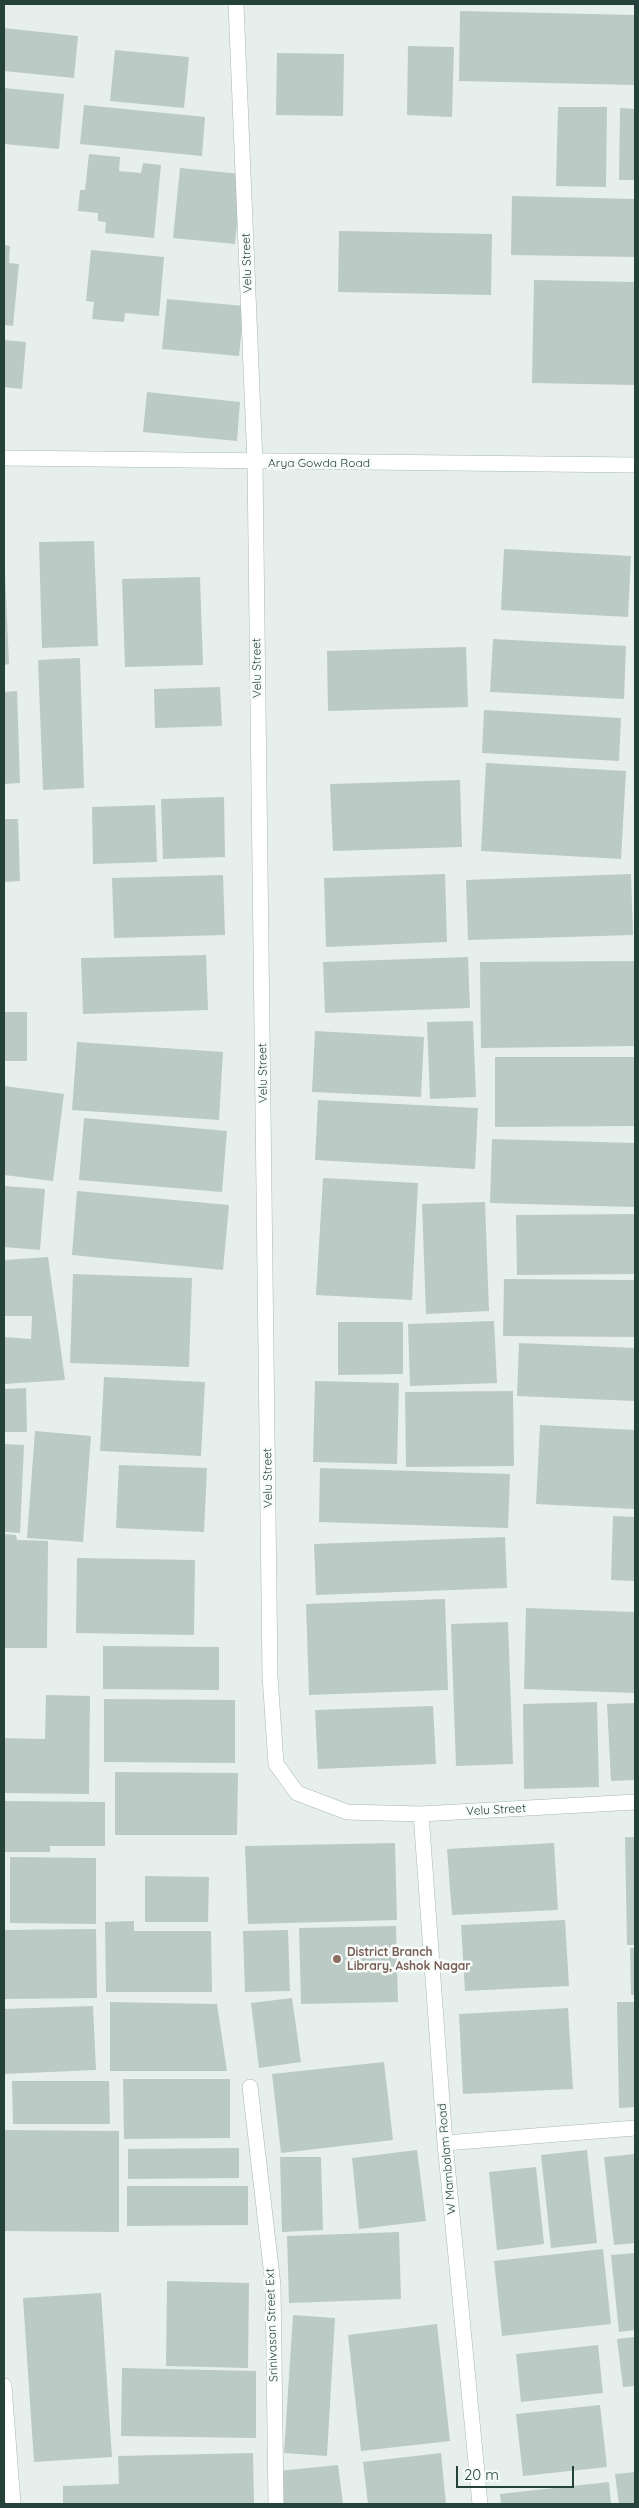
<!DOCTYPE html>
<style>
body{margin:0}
#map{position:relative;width:639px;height:2508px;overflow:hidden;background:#e6efeb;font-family:Quicksand,sans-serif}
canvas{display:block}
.frame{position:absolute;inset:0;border:5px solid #24423a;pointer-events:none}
.scale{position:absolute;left:456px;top:2466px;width:118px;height:22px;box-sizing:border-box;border:2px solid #24423a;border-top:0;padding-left:6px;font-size:15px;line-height:18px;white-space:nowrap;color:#24423a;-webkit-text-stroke:4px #f7fbf9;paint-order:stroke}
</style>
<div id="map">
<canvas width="639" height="2508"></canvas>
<div class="frame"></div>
<div class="scale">20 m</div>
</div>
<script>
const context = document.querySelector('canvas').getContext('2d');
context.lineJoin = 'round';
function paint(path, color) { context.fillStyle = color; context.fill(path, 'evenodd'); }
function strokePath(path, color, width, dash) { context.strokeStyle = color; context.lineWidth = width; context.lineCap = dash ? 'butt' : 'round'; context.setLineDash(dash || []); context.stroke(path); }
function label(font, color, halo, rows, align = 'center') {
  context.font = font + ' Quicksand,sans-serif'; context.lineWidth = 5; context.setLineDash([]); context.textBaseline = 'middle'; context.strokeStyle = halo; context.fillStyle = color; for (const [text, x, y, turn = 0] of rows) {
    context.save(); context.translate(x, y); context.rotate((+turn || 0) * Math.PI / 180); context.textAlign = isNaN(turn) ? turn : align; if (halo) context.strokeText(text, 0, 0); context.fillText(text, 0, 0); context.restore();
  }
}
paint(new Path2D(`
 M460,11L635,15V85L459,81Z
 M4,28L78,36L74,78L4,71Z
 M408,46L454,47L452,117L407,115Z
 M115,50L189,57L184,108L110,101Z
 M277,53L344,54L343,116L276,115Z
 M4,88L64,94L59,149L4,144Z
 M84,105L205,117L202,156L80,144Z
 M558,107H607L606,187L556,186Z
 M620,108L635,109V180H619Z
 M89,154L120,157L119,171L141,173L143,163L161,165L154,238L105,233L106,222L98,221V213L78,211L80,190H85Z
 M180,168L242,174L235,244L173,238Z
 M512,196L635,199V257L511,255Z
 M339,231L492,234L491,295L338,292Z
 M4,245L10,246L9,263L19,264L13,326L4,325Z
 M91,250L164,257L159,316L125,313L124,322L92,319L94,302L86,301Z
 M534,280L635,282V385L532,383Z
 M167,299L244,306L239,356L162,349Z
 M4,340L26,342L22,389L4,387Z
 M147,392L240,402L237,441L143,432Z
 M94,541L98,646L42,648L39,542Z
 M504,549L631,556L628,617L501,610Z
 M4,572H5L9,664L4,665Z
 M200,577L203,665L125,667L122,579Z
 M493,639L626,646L624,699L490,692Z
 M466,647L468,707L328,711L327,651Z
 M80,658L84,788L43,790L38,660Z
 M220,687L222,726L155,728L154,689Z
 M17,691L20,783L4,784V692Z
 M484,710L621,718L619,761L482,753Z
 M486,763L626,771L621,859L481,851Z
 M460,780L462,847L333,851L330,784Z
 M224,797L225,857L163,859L161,799Z
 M155,805L157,862L93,864L92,807Z
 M4,819H18L20,881L4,882Z
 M445,874L447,942L326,947L324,878Z
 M631,874L633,935L468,940L466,880Z
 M223,875L225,935L114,938L112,878Z
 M206,955L208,1010L83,1014L81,958Z
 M468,957L470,1008L325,1013L323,962Z
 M635,961V1046L481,1048L480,962Z
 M4,1012H27V1061H4Z
 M473,1021L476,1097L430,1099L427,1022Z
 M315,1031L424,1037L421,1097L312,1092Z
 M77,1042L223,1052L219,1120L72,1110Z
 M495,1057H635V1126L495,1127Z
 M4,1086L64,1094L53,1181L4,1175Z
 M318,1100L478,1108L475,1169L315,1160Z
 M84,1118L227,1131L222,1192L79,1180Z
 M492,1139L635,1143V1207L490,1203Z
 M323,1178L418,1183L412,1300L316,1295Z
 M4,1186L45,1189L40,1250L4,1247Z
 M77,1191L229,1205L223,1270L72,1255Z
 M485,1202L489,1311L426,1314L422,1204Z
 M635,1214V1274L517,1275L516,1215Z
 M48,1257L65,1380L4,1384V1337L31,1339L32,1316H4V1260Z
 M73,1274L192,1278L189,1367L70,1363Z
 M504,1279L635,1280V1337L503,1336Z
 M494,1321L497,1383L410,1386L408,1324Z
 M338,1322H403V1374L338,1375Z
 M519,1343L635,1348V1401L517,1396Z
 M104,1377L205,1382L201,1456L100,1451Z
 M315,1381L399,1383L397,1464L313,1462Z
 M26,1388L27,1432H4V1389Z
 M513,1391L514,1466L406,1467L405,1392Z
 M540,1425L635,1430V1509L536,1504Z
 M35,1431L91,1436L83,1542L27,1538Z
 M4,1444L24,1445L20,1533L4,1532Z
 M119,1465L207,1468L204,1532L116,1528Z
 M320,1468L510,1474L508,1528L319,1522Z
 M613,1516L635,1517V1581L611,1580Z
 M4,1534L16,1535L17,1540L48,1541L47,1648H4Z
 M505,1537L507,1588L316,1595L314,1544Z
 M77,1558L195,1560L194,1635L76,1633Z
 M445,1599L448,1690L309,1695L306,1604Z
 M526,1608L635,1612V1693L524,1689Z
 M508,1622L513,1764L456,1766L451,1624Z
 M103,1646L219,1647V1690L103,1689Z
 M46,1695L90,1696L89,1794L4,1793V1738L45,1739Z
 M104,1699L235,1700V1763L104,1762Z
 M597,1702L599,1787L524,1789L523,1704Z
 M635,1703V1780L611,1781L607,1704Z
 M433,1706L436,1764L318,1769L315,1710Z
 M115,1772L238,1773L237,1835H115Z
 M4,1801L105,1802V1846H50V1852H4Z
 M625,1837H635V1945H627Z
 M395,1843L397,1920L248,1924L245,1846Z
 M554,1843L558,1910L452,1915L447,1849Z
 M10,1857L96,1858V1924L10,1923Z
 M145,1876L209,1877L208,1922H145Z
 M565,1920L569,1986L465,1991L461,1925Z
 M134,1921V1931H211L212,1992H106L105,1922Z
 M396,1926L398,2002L301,2004L299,1928Z
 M96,1929L97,1998L4,1999V1930Z
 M288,1930L290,1991L245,1992L243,1931Z
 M630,1948H635V1995H631Z
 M292,1998L301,2062L259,2068L251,2003Z
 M110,2002L217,2004L227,2071H110Z
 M617,2002H635V2107L619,2108Z
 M93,2006L96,2070L4,2074V2009Z
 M568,2008L573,2089L463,2094L459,2014Z
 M384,2062L393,2140L281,2153L272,2074Z
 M123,2079H230V2138L124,2139Z
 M12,2081H109L110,2124H13Z
 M4,2130L119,2131V2232L4,2231Z
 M239,2148V2178L128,2179V2149Z
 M417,2150L426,2221L359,2229L352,2158Z
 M587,2150L597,2243L551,2248L541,2155Z
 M635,2154V2243L614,2245L604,2157Z
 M280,2157H321L323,2230L282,2232Z
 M536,2167L544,2244L497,2250L489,2172Z
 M127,2186H248V2225L127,2226Z
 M399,2232L401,2299L289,2303L287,2236Z
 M603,2249L611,2324L502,2336L494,2261Z
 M635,2253V2330L619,2332L611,2255Z
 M167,2281L249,2283L248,2368L166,2366Z
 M101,2293L112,2457L34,2462L23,2298Z
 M293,2315L335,2318L327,2456L284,2453Z
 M437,2324L450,2441L361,2451L348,2335Z
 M635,2337V2386L623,2387L617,2339Z
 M598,2345L603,2393L521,2402L516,2354Z
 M122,2368L256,2371V2438L121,2436Z
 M600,2405L607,2467L523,2476L516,2414Z
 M253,2453L254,2504H63V2486L119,2484L118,2456Z
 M441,2453L446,2504H368L363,2462Z
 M338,2465L343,2504H282L278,2471Z
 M635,2472V2504H619L615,2474Z
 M609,2482L611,2504H501L500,2494Z`), '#bbcac4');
const minor = new Path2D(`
 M236,4L255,463L270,1676L276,1764L297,1793L347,1812L421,1814L635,1802
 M421,1814L445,2143L480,2504
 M250,2087L273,2285L276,2504
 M445,2143L635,2128
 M4,2386L13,2504`);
const secondary = new Path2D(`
 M4,458L635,465`);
strokePath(minor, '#a8b8b2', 16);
strokePath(secondary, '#a4bbb3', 16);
strokePath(minor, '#fff', 15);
strokePath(secondary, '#fff', 15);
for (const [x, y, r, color] of [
 [337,1959,5,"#8d6e63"]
]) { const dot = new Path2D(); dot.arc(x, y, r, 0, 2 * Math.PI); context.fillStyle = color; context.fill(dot); strokePath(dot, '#f7fbf9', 2); }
label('12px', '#24423a', '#f7fbf9', [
 ["Velu Street",247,263,-92],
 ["Arya Gowda Road",319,463],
 ["Velu Street",257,668,-91],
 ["Velu Street",263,1073,-91],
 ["Velu Street",268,1478,-91],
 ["Velu Street",496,1810,-3],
 ["W Mambalam Road",447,2159,-95],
 ["Srinivasan Street Ext",272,2325,-92]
]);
label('bold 12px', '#785e54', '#f7fbf9', [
 ["District Branch",347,1952],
 ["Library, Ashok Nagar",347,1966]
], 'left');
</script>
